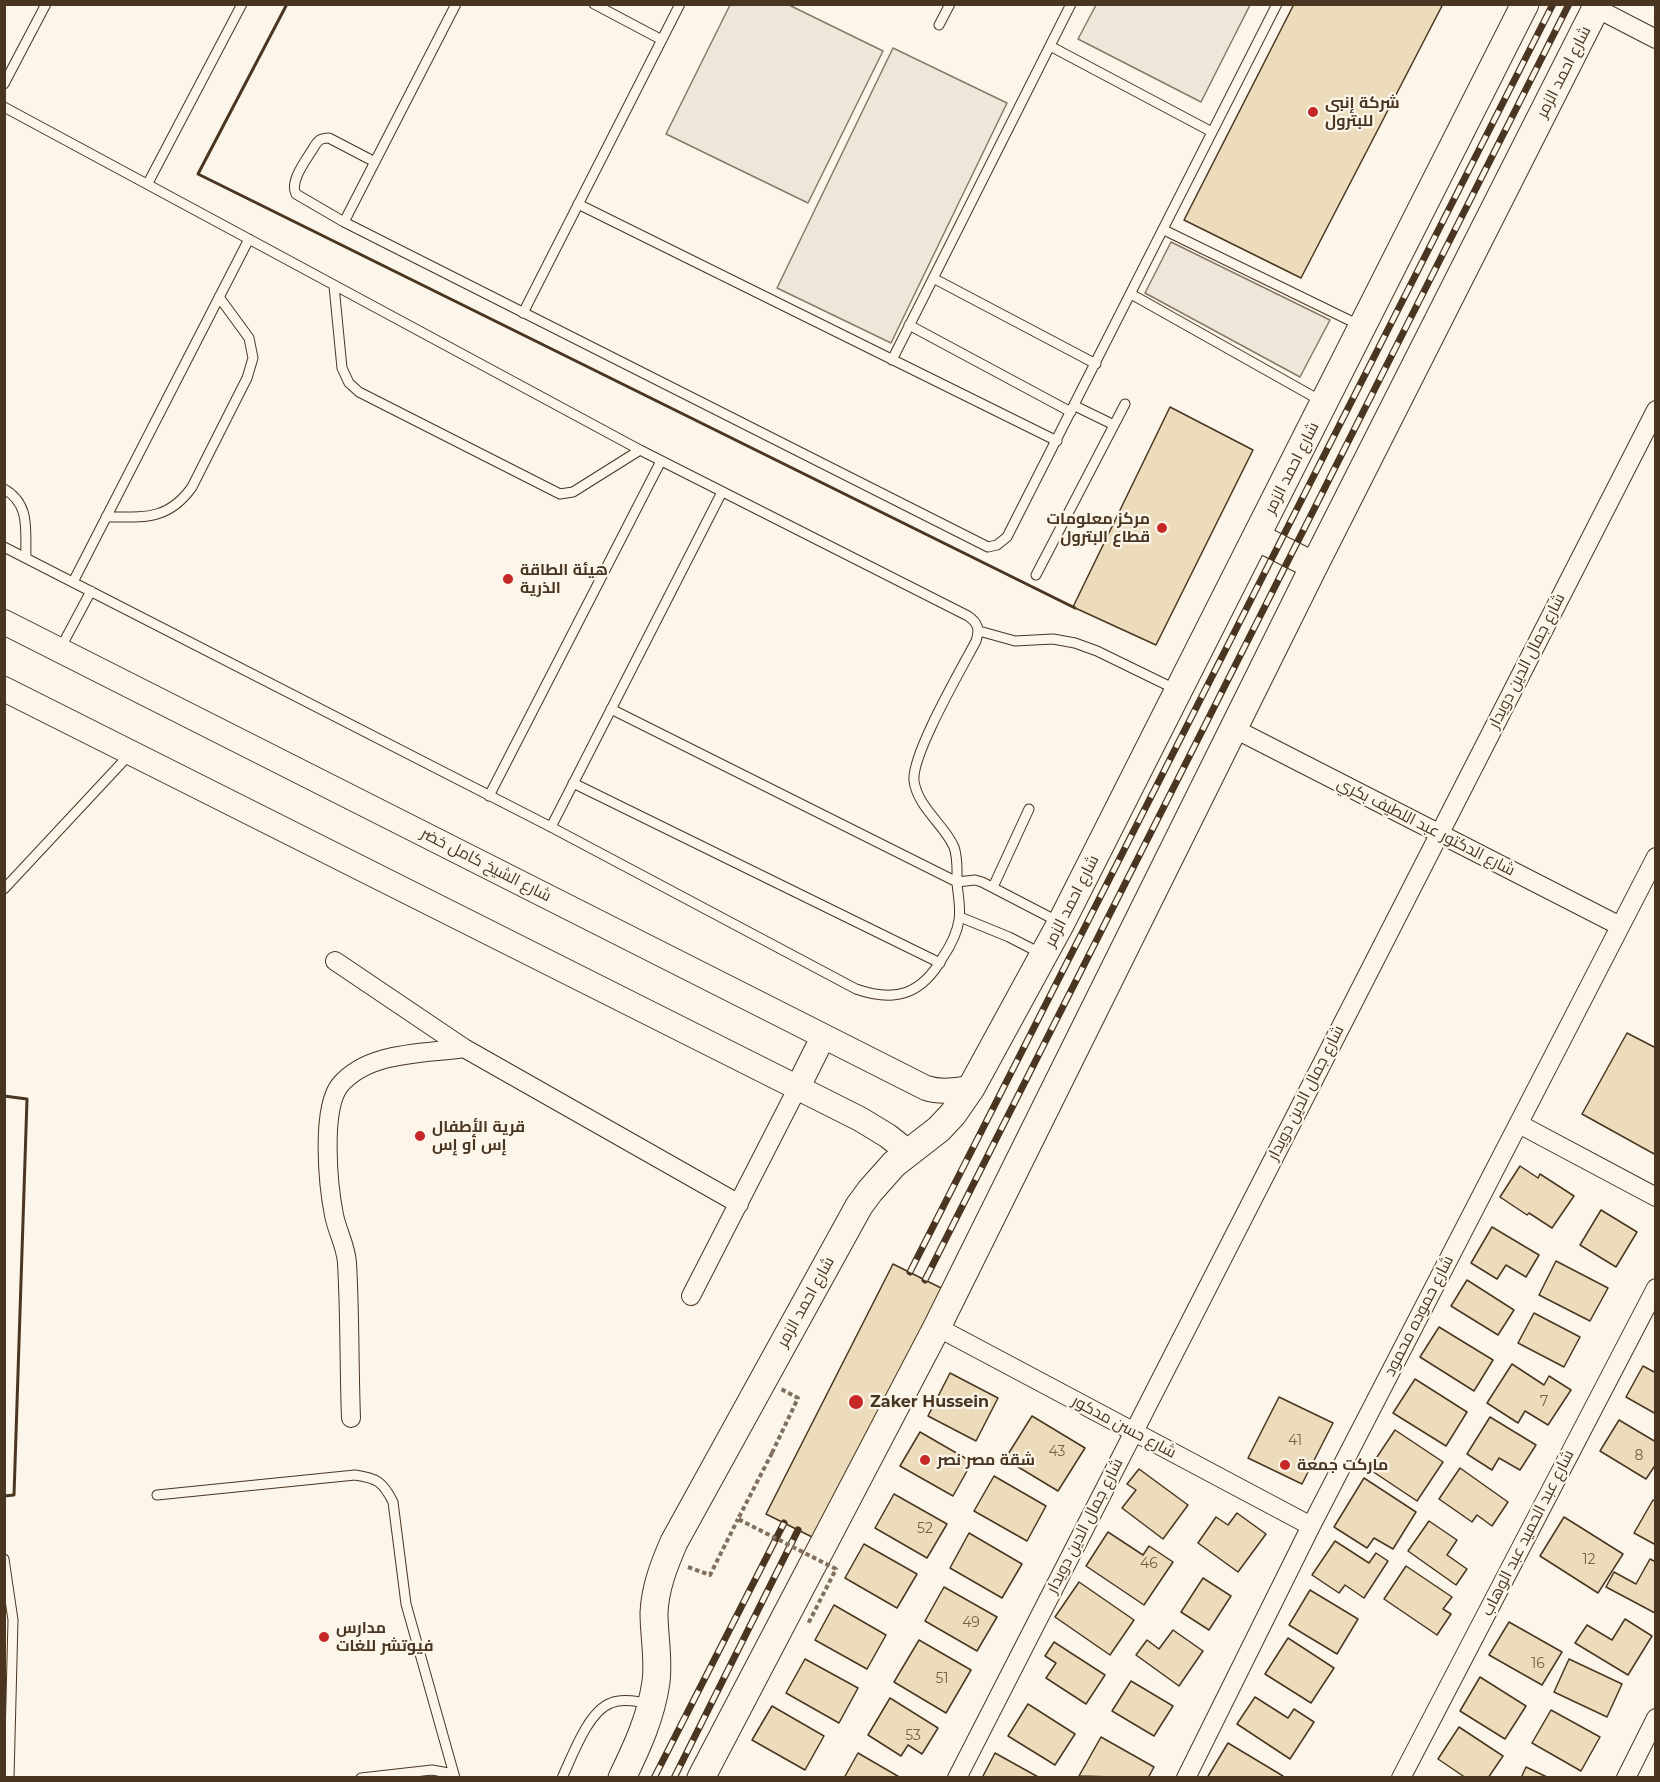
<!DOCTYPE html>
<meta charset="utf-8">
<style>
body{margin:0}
#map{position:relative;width:1660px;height:1782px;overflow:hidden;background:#fbf6e9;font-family:Montserrat,sans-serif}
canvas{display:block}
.frame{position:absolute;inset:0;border:6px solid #4a3520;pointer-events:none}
</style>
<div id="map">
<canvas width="1660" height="1782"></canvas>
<div class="frame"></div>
</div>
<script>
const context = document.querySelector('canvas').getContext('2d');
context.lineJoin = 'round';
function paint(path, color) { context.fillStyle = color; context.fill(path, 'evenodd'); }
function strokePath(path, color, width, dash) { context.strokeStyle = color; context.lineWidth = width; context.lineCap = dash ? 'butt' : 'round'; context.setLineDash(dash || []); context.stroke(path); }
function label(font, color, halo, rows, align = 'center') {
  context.font = font + ' Montserrat,Cairo,sans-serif'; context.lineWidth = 4.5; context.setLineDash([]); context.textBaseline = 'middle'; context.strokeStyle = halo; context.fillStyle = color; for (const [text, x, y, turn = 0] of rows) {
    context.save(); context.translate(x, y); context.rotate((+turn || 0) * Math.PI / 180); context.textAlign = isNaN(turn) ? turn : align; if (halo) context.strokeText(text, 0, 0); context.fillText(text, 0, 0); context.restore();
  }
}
const green = new Path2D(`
 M730,5H789L883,51L808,203L666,134Z
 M1096,5V4L1250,5L1201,102L1078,39Z
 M893,48L1007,103L891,343L777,288Z
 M1171,242L1330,320L1300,377L1145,293Z`);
paint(green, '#ede6d9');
strokePath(green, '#887966', 1.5);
const building = new Path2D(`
 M1294,4H1443L1301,278L1184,220Z
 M1170,407L1253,450L1156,645L1073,607Z
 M1627,1033L1656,1048V1155L1582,1114Z
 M1520,1166L1538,1178L1540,1174L1574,1196L1552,1228L1529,1213L1527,1215L1500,1197Z
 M1601,1210L1637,1232L1616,1267L1580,1245Z
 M1492,1227L1539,1255L1526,1277L1506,1265L1497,1279L1471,1263Z
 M1556,1261L1608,1288L1590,1321L1539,1295Z
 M893,1264L945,1290L818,1540L766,1514Z
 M1467,1280L1514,1310L1498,1335L1451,1306Z
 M1534,1313L1580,1337L1564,1367L1518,1343Z
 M1439,1327L1493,1360L1474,1391L1420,1357Z
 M1512,1364L1544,1385L1549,1376L1571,1390L1548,1425L1525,1411L1518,1423L1487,1403Z
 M1643,1366L1656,1373V1414L1626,1397Z
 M950,1373L998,1398L976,1441L928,1416Z
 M1415,1379L1467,1412L1446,1446L1393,1413Z
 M1279,1397L1333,1423L1302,1484L1248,1458Z
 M1032,1416L1085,1448L1058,1491L1005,1459Z
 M1490,1417L1536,1445L1520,1470L1499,1458L1492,1470L1467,1454Z
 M1619,1420L1656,1442V1464L1646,1479L1600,1451Z
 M1395,1430L1443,1462L1417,1501L1369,1469Z
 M920,1432L972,1462L953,1496L900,1466Z
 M1460,1468L1508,1502L1492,1526L1477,1515L1472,1522L1439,1499Z
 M1139,1469L1188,1505L1163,1539L1122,1508L1136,1490L1127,1484Z
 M994,1476L1046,1506L1027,1541L974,1511Z
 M1364,1478L1416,1512L1393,1549L1374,1538L1367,1548L1334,1527Z
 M894,1494L947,1524L927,1558L875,1528Z
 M1653,1500L1656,1502V1545L1634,1533Z
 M1237,1513L1266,1534L1238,1572L1198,1543L1216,1517L1228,1525Z
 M1564,1517L1623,1554L1598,1593L1540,1556Z
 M1429,1521L1457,1540L1447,1555L1467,1569L1456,1585L1408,1551Z
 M1108,1532L1143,1555L1149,1546L1173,1562L1144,1605L1086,1566Z
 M969,1533L1022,1564L1002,1598L950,1568Z
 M1335,1541L1369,1563L1376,1553L1388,1561L1364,1598L1345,1585L1339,1593L1312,1575Z
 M864,1544L917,1574L897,1608L845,1578Z
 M1650,1559L1656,1562L1655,1613L1606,1587L1614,1572L1636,1584Z
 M1406,1566L1452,1597L1443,1609L1451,1614L1437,1635L1384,1599Z
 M1203,1578L1231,1596L1209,1630L1181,1612Z
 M1079,1582L1134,1620L1110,1655L1055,1617Z
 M944,1587L997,1617L977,1651L925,1621Z
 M1310,1590L1358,1619L1337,1654L1289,1625Z
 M834,1605L886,1635L867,1669L815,1640Z
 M1625,1619L1652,1636L1628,1675L1575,1643L1587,1625L1612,1640Z
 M1509,1622L1562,1652L1542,1685L1489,1655Z
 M1173,1630L1203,1651L1179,1686L1136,1655L1147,1640L1159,1649Z
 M1288,1638L1334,1668L1311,1703L1265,1674Z
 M919,1640L971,1670L946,1713L894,1682Z
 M1054,1642L1105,1675L1086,1704L1046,1678L1056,1663L1045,1656Z
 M805,1659L858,1688L839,1723L786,1693Z
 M1569,1659L1622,1684L1607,1717L1554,1692Z
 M1480,1677L1526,1706L1505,1739L1460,1711Z
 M1131,1681L1173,1706L1154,1736L1112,1711Z
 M1255,1697L1288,1718L1294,1709L1314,1722L1290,1759L1237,1724Z
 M890,1698L938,1728L922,1754L908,1745L901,1756L868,1735Z
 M1028,1704L1075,1734L1055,1765L1008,1736Z
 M772,1706L824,1736L805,1770L752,1740Z
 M1551,1710L1600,1737L1581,1771L1532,1743Z
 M1459,1727L1503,1756L1488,1778H1466L1438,1759Z
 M1101,1737L1154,1767L1148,1778L1079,1776Z
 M1228,1743L1283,1776L1282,1778H1207Z
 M858,1753L901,1778H844Z
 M995,1753L1040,1778H982Z
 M1526,1767L1549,1778H1521Z`);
paint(building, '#ecdcbc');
strokePath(building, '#4a3520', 1.5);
const lane = new Path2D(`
 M594,4L662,40
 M939,25L950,4
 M1050,46L1212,132
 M4,84L46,4
 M4,107L640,450L968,616C978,623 980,629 976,641C962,668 911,755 914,781C918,808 944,824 954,847C958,858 957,872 957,883C958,895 961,908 959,920C957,934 951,945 943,957C922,994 896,1003 856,989L551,827L4,547
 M375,162L329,138C321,138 318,140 314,147C307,159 289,181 296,194L344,222L988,547L997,545L1007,537L1277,4
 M148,183L242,4
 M578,204L1057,441
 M344,222L456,4
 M1164,230L1359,325
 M933,278L1096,364
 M334,286L342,368L349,383L359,392L560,494L573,492L640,450
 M1131,294L1323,402
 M523,313L680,4
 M909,325L1071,412
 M892,360L1071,4
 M1075,406L1114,425
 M4,489C31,504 25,531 26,558
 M106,517C143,517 168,521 192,487L247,378L253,358L249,338L219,297
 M1036,575L1125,404
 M73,582L249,239
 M979,631L1015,641L1053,639L1075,643L1097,651L1175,689
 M60,649L91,591
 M611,709L957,882L975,880L982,882L1059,922
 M573,783L940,963
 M489,796L661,461
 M551,827L722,492
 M993,887L1029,809
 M4,889L130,754
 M960,917L1009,937L1042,954
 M157,1495L355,1475C377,1478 383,1482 393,1502L406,1604L455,1778
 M4,1559L13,1620L9,1778
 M361,1778L432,1770L454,1774
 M562,1778C572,1757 588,1711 611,1703C623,1698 637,1702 650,1703`);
const street = new Path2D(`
 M1596,8L1656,39
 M1233,728L1620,926
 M335,961L464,1048L739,1204
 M1519,1124L1656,1197
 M691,1296L797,1089
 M937,1327L1311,1526
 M351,1418C349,1366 350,1314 347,1263C346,1246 337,1231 334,1215C328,1185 321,1109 340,1085C369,1051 423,1054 464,1048
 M957,1778L1656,410
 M1186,1778L1311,1526L1656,857
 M1401,1778L1656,1288
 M1626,1778L1656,1718`);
const secondary = new Path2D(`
 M4,622L926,1088C942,1093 955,1090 971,1088
 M4,689L860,1119L888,1136L908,1152
 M797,1089L823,1037`);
const primary = new Path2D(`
 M1257,537L1314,566
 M622,1778C637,1747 651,1717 656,1682C659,1659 654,1636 654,1613C655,1588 664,1565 674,1542L859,1206L870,1191L894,1164L939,1129L953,1114L971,1088L1061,923L1525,4
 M701,1778L937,1327L1314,566L1598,4`);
strokePath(lane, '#4a3520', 11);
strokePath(street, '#4a3520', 20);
strokePath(secondary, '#4a3520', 26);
strokePath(primary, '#4a3520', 29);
strokePath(new Path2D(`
 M772,1453L798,1398L781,1389
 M688,1567L710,1575L738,1519`), '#7f6f5c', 4, [4.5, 3]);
strokePath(lane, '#fbf6e9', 9);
strokePath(street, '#fbf6e9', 18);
strokePath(secondary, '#fbf6e9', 24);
strokePath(primary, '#fbf6e9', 27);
const rail = new Path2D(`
 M910,1272L1553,4
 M925,1280L1569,4
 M654,1778L784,1523
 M674,1778L798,1530`);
strokePath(rail, '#4a3520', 7);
strokePath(rail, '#fbf6e9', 4.5, [14]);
strokePath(new Path2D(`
 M772,1453L738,1519L836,1569L808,1624`), '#7f6f5c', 4, [4.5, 3]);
strokePath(new Path2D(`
 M287,4L198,174L1075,608
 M4,1096L27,1099L14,1495L4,1496`), '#4a3520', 3);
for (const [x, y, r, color] of [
 [1313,112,6,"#c62828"],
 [1162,528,6,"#c62828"],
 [508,579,6,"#c62828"],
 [420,1136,6,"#c62828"],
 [856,1402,8,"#c62828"],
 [925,1460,6,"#c62828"],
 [1285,1465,6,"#c62828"],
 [324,1637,6,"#c62828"]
]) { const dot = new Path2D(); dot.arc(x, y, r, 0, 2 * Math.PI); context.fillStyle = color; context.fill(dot); strokePath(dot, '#fbf6e9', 2); }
label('14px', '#725f47', null, [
 ["7",1544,1402],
 ["41",1295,1441],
 ["43",1057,1452],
 ["8",1639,1456],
 ["52",925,1529],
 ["12",1589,1560],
 ["46",1149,1564],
 ["49",971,1623],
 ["16",1538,1664],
 ["51",942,1679],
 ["53",913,1736]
]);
label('16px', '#4a3520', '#fbf6e9', [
 ["شارع احمد الزمر",1564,72,-63],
 ["شارع احمد الزمر",1292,468,-63],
 ["شارع جمال الدين دويدار",1527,661,-63],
 ["شارع الدكتور عبد اللطيف بكري",1426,827,27],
 ["شارع الشيخ كامل خضر",486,865,27],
 ["شارع احمد الزمر",1072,901,-63],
 ["شارع جمال الدين دويدار",1306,1093,-63],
 ["شارع احمد الزمر",806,1302,-61],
 ["شارع حموده محمود",1419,1316,-63],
 ["شارع حسن مدكور",1124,1427,28],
 ["شارع جمال الدين دويدار",1085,1526,-63],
 ["شارع عبد الحميد عبد الوهاب",1528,1533,-63]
]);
label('bold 16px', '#4a3520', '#fbf6e9', [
 ["شركة إنبى",1325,103],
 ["للبترول",1325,121],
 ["مركز معلومات",1150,519,"right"],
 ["قطاع البترول",1150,537,"right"],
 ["هيئة الطاقة",520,570],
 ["الذرية",520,588],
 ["قرية الأطفال",432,1127],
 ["إس أو إس",432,1145],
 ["Zaker Hussein",870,1402],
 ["شقة مصر نصر",937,1460],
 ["ماركت جمعة",1297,1465],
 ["مدارس",336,1628],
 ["فيوتشر للغات",336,1646]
], 'left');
</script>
